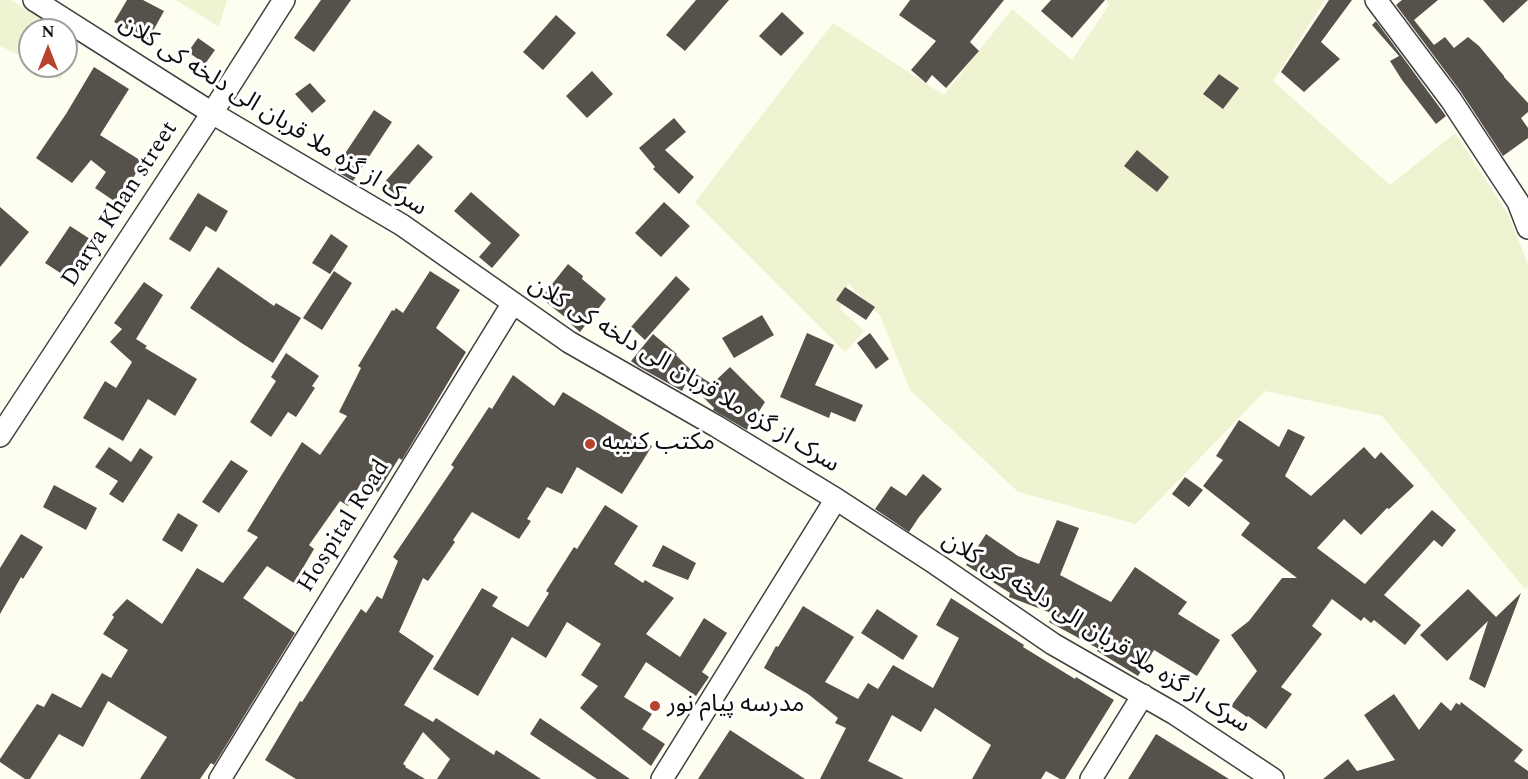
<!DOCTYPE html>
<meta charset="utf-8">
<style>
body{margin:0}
#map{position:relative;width:1528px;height:779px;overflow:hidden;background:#fefef0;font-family:Spectral,serif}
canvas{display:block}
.north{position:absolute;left:18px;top:18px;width:60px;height:60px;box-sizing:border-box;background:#fff;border:2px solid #9f9f9f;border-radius:50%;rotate:0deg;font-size:16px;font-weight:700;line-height:24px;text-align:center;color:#0e0e0e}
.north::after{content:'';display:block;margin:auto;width:21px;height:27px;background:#b7432c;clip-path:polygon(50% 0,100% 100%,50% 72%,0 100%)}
</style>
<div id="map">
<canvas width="1528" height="779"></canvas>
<div class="north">N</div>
</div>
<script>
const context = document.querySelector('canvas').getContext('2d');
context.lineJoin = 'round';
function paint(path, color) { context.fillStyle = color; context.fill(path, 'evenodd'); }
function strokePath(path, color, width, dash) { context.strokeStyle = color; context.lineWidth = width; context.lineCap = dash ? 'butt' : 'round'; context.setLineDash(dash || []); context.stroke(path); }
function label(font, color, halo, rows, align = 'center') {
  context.font = font + ' Spectral,"Noto Sans Arabic",serif'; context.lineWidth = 6; context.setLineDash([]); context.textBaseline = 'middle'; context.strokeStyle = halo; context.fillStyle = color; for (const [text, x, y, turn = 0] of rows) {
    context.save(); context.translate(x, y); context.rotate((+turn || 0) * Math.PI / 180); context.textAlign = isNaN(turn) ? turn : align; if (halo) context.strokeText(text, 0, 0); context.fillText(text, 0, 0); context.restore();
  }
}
paint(new Path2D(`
 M0,0H11L58,30H30V60L0,46Z
 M176,0H227L219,27Z
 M1106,0H1325L1273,81L1390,185L1455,133L1508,214L1528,264V587L1525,589L1382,416L1265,391L1136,524L1018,492L910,390L880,316L848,283L840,309L864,331L845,352L695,202L833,23L944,95L1012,9L1072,60L1109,5Z
 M66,35L77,42L60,80L39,66H66Z`), '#eff3d1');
paint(new Path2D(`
 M127,0H143L164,11L148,40L114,22Z
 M321,0H351L314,52L294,38Z
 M696,0H729L685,51L666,35Z
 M910,0H1004L970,42L979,51L946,88L932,75L926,83L911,70L936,41L899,15Z
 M1051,0H1105L1072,38L1041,11Z
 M1329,0H1352L1321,42L1340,59L1304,92L1281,72Z
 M1402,0H1438L1414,20L1434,45L1445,37L1454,48L1468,37L1479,46L1504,76V77L1528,103V112L1521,118L1528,128V138L1503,156L1461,92L1396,5Z
 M1483,0H1528L1503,23Z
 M782,12L804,33L781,56L759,36Z
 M556,15L576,33L543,70L523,52Z
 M1376,21L1446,116L1436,124L1402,80L1390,61L1399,56L1372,25Z
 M198,38L215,50L205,64L188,52Z
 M94,67L129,89L100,135L143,162L117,203L95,188L106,172L91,160L72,183L36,158L66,114Z
 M592,71L613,94L587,118L566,96Z
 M1219,74L1239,88L1223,109L1203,94Z
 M310,83L326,101L312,113L295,94Z
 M374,110L392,122L353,181L334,170Z
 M674,118L686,132L665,150L694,177L679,194L653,169L655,167L639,148Z
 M418,144L433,157L398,197L383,184Z
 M1137,150L1169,177L1157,192L1124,166Z
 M471,192L520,235L492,268L479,257L491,243L454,211Z
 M198,193L228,211L216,232L206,226L190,252L169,239Z
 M664,202L690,226L661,257L635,233Z
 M0,207L29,232L0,267Z
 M70,226L90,239L65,276L45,263Z
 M331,234L348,246L330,274L312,263Z
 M568,264L583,276L582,279L606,299L580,332L565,319L566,318L541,298Z
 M218,267L274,306L276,303L301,318L273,363L243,344L190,308Z
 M334,271L352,283L322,330L303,318Z
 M430,271L460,290L436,328L466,352L402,460L399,458L378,492L362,481L348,506L340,501L309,545L314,549L294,583L267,566L243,598L295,633L214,765L211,763L200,779H140L167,737L108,701L83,747L59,734L30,779H25L0,762V759L37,704L44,707L52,693L81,708L102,673L111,678L128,650L103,634L114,617L112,615L127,599L162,624L197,568L223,583L258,537L247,531L302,442L320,455L347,416L339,412L361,368L358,366L392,310L394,311L396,308L403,313Z
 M676,276L690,289L645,340L631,327Z
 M144,282L163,295L136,339L147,346L145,348L197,379L175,416L148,399L123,441L83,418L105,381L116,388L132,362L110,342L122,329L114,323Z
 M845,287L875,307L866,320L836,300Z
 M762,315L774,335L734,358L722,338Z
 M807,333L834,345L815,385L863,405L855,422L831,412L829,418L780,397Z
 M870,333L889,359L876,369L857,343Z
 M653,334L677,354L676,355L693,372L712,384L730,367L765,402L747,430L713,410L714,408L687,381L682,391L639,367L631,361Z
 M286,353L319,376L312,386L315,388L296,417L288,412L271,437L250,422L276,381L271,377Z
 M513,375L554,406L563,392L652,446L622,494L577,467L562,494L547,487L527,519L531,521L519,539L472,512L453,540L455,542L428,581L423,578L399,632L434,656L404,705L433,722L436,718L494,755L496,750L541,779H437L450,759L423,732L403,764L406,766L405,767L425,779H296L265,760L300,701L302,702L361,609L366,613L377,596L382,599L398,561L393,557L454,467L451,465L489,407L492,409Z
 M1239,420L1279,447L1288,429L1305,437L1285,476L1311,496L1364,447L1375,459L1381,452L1414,486L1389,509L1387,508L1361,535L1344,519L1317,548L1365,584L1432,510L1456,530L1442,547L1434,540L1384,595L1421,625L1405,645L1374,620L1371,623L1364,617L1361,621L1332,599L1312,626L1322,634L1281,687L1292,694L1266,729L1248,716L1247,717L1231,706L1257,671L1231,635L1249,621L1282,578H1297L1241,535L1250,523L1203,486L1223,460L1216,456Z
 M109,447L131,462L140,448L153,457L123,503L109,494L118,481L95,467Z
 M231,460L248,471L219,513L202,502Z
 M923,474L942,489L919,517L909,532L875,509L891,486L906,496Z
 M1185,477L1203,490L1189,507L1172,494Z
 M54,485L97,508L86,530L43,507Z
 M605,505L638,526L614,564L643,583L645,580L674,598L646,634L680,657L704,618L727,633L702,672L709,677L696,696L646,662L624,697L652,714L642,729L665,744L651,766L580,708L598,686L581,675L601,644L567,622L546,658L512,637L478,696L433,669L482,588L498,597L492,606L528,627L549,593L546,591L574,547L577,549Z
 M178,513L198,525L182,552L162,540Z
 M1057,520L1079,528L1060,575L1111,602L1135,567L1187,602L1178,614L1220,640L1197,676L1154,650L1138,676L1097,651L1099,649L1049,622L1054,614L1009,597L1010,593L966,565L986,534L1018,556L1039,564Z
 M21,534L43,547L23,579L21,577L0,614V568Z
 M663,545L696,563L688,580L652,566Z
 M1468,589L1496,617L1521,593L1485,688L1469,679L1488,621L1447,661L1420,635Z
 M951,598L1024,645L1023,647L1075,679L1076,677L1114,700L1065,779H1060L1046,771L1041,779H972L991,745L935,708L921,732L892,715L868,761L904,779H820L846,728L835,723L838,718L808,694L764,668L776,646L778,647L803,606L854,637L825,682L858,699L868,683L878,689L893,665L933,688L959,638L936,625Z
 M877,609L918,636L903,660L861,633Z
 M1394,694L1419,730L1441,702L1451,711L1456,703L1460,705L1461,702L1523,750L1514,761L1528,771V779H1323L1348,759L1357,771L1395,760L1364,715Z
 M540,718L630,779H597L530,734Z
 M730,730L805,779H698Z
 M1156,734L1174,745L1229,779H1128Z`), '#56514b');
const minor = new Path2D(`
 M34,0L212,113L402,225L569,342L716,426L836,499L936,564L1053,644L1175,714L1273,779
 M1376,0L1451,100L1518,202L1528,228
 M0,436L212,113L284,0
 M220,779L513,303
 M662,779L836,499
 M1091,779L1143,695`);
strokePath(minor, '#414141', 24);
strokePath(minor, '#fff', 21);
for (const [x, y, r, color] of [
 [590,444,6,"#b7432c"],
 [655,706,6,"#b7432c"]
]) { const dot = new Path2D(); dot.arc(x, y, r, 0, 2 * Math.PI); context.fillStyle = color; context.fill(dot); strokePath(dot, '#fff', 2); }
label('24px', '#0e0e0e', '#fff', [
 ["سرک از گزه ملا قربان الی دلخه کی کلان",272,117,32],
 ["Darya Khan street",121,205,-57],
 ["سرک از گزه ملا قربان الی دلخه کی کلان",683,376,31],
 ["Hospital Road",345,527,-58],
 ["سرک از گزه ملا قربان الی دلخه کی کلان",1095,634,32]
]);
label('24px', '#0e0e0e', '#fff', [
 ["مکتب کنیبه",602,444],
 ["مدرسه پیام نور",667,706]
], 'left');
</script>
